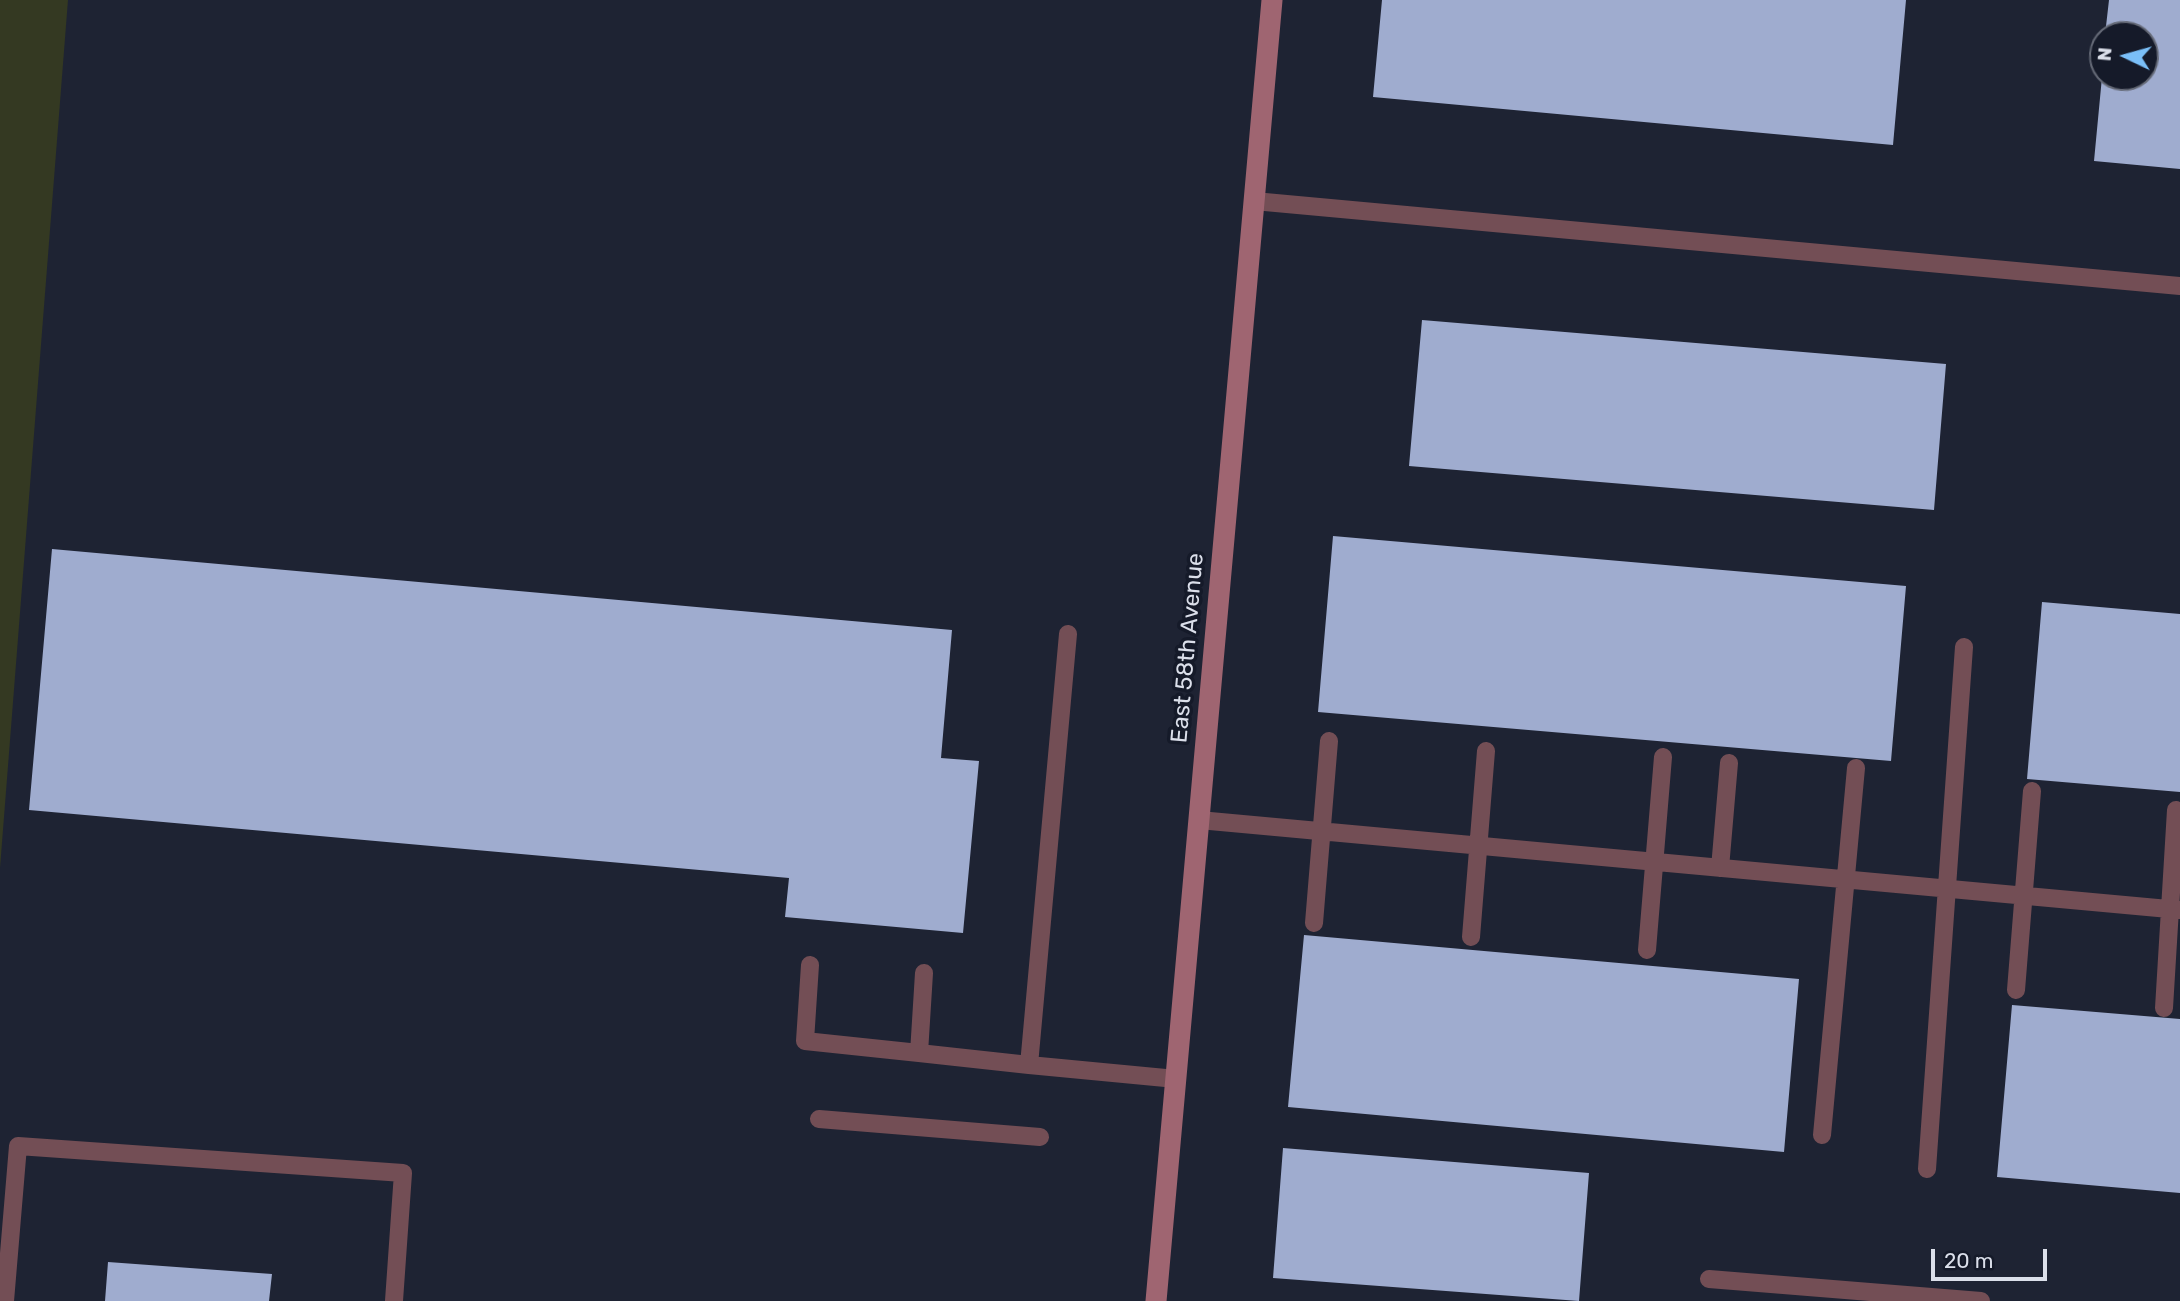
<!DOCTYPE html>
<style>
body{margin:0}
#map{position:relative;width:2180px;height:1301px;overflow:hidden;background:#1e2333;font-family:Rubik,sans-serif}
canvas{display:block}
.north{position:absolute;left:2089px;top:21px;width:70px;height:70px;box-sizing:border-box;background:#151a29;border:2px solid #646976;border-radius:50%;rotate:275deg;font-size:19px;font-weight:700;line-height:28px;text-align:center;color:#dbdfea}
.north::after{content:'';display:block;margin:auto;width:24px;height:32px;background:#7abff8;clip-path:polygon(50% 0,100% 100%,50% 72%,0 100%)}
.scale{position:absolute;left:1931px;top:1249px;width:116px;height:32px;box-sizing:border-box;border:4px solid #dbdfea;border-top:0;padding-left:9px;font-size:21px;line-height:24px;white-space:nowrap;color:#dbdfea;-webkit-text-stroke:5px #151a29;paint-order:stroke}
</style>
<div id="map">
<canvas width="2180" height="1301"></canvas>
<div class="north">N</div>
<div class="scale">20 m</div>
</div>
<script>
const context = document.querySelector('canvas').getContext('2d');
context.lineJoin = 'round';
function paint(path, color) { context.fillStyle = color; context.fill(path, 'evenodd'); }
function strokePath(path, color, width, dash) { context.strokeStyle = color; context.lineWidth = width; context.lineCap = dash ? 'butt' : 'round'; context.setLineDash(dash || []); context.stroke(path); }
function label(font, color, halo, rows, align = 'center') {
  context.font = font + ' Rubik,sans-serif'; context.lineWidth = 7; context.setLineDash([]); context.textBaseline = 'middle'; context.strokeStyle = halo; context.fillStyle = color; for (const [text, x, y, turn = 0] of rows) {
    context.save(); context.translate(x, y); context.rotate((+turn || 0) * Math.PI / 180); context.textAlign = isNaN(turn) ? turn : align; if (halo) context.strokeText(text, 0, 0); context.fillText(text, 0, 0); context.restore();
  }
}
paint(new Path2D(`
 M0,0H68L0,868Z`), '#343922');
paint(new Path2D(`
 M1382,0H1906L1893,145L1373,97Z
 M2109,0H2180V169L2094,161L2102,77H2145V35H2105Z
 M1422,320L1946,364L1934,510L1409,466Z
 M1333,536L1906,586L1891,761L1318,712Z
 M52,549L952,630L941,758L979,761L963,933L785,917L789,878L29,810Z
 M2042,602L2180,614V792L2027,779Z
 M1304,935L1799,979L1784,1152L1288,1107Z
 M2012,1005L2180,1019V1193L1997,1177Z
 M1283,1148L1589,1173L1579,1301L1273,1278Z
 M108,1262L272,1274L269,1301H105Z`), '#9faccf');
strokePath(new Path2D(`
 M1254,201L2180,286
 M1068,634L1029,1065L1176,1079
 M1199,820L2180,910
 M1720,868L1729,763
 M1314,923L1329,741
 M1471,937L1486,751
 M1647,950L1663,757
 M810,965L805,1041L919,1053
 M924,973L919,1053L1029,1065
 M2016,990L2032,791
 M2164,1008L2176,810
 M819,1119L1040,1137
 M1822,1135L1856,768
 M1927,1169L1964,647
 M1709,1279L1981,1301
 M5,1301L18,1146L403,1173L394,1301`), '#734e55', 18);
strokePath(new Path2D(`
 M1156,1301L1272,0`), '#9f6571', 21);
label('23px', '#dbdfea', '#151a29', [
 ["East 58th Avenue",1188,648,-85]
]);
</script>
